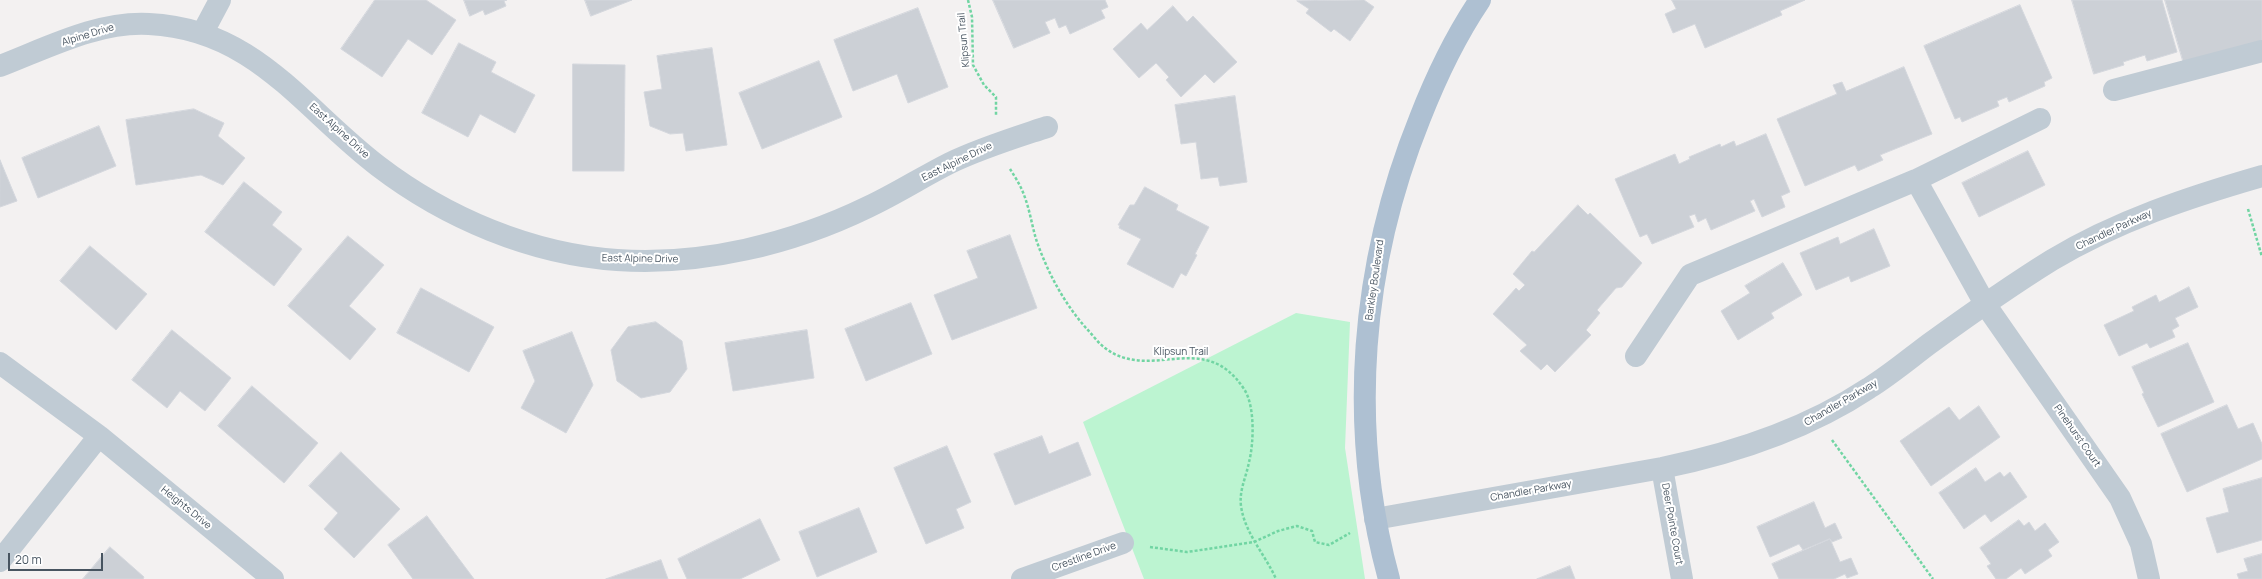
<!DOCTYPE html>
<style>
body{margin:0}
#map{position:relative;width:2262px;height:579px;overflow:hidden;background:#f3f1f1;font-family:Manrope,sans-serif}
canvas{display:block}
.scale{position:absolute;left:8px;top:553px;width:95px;height:18px;box-sizing:border-box;border:2px solid #475460;border-top:0;padding-left:5px;font-size:12px;line-height:14px;white-space:nowrap;color:#475460;-webkit-text-stroke:3px #fff;paint-order:stroke}
</style>
<div id="map">
<canvas width="2262" height="579"></canvas>
<div class="scale">20 m</div>
</div>
<script>
const context = document.querySelector('canvas').getContext('2d');
context.lineJoin = 'round';
function paint(path, color) { context.fillStyle = color; context.fill(path, 'evenodd'); }
function strokePath(path, color, width, dash) { context.strokeStyle = color; context.lineWidth = width; context.lineCap = dash ? 'butt' : 'round'; context.setLineDash(dash || []); context.stroke(path); }
function label(font, color, halo, rows, align = 'center') {
  context.font = font + ' Manrope,sans-serif'; context.lineWidth = 4; context.setLineDash([]); context.textBaseline = 'middle'; context.strokeStyle = halo; context.fillStyle = color; for (const [text, x, y, turn = 0] of rows) {
    context.save(); context.translate(x, y); context.rotate((+turn || 0) * Math.PI / 180); context.textAlign = isNaN(turn) ? turn : align; if (halo) context.strokeText(text, 0, 0); context.fillText(text, 0, 0); context.restore();
  }
}
paint(new Path2D(`
 M1296,313L1350,322L1345,448L1365,579H1144L1083,422Z`), '#bcf4d1');
const building = new Path2D(`
 M375,0H426L456,20L432,55L408,39L382,77L341,49Z
 M464,0H507L504,1L506,6L485,15L483,10L470,16Z
 M585,0H632L591,16Z
 M993,0H1105L1108,7L1101,10L1105,18L1070,34L1066,25L1059,28L1055,18L1045,22L1050,33L1014,48Z
 M1364,0L1374,7L1350,41L1334,29L1331,32L1306,13L1309,9L1297,1Z
 M1672,0H1805L1780,11L1782,15L1705,48L1695,24L1673,33L1665,14L1676,9Z
 M2072,0H2162L2177,52L2147,61L2145,55L2123,62L2124,65L2094,74Z
 M2165,0H2262V41L2184,64Z
 M2020,5L2052,78L2044,82L2045,86L2009,102L2007,97L1997,101L1999,106L1962,122L1960,117L1955,119L1924,46Z
 M1173,6L1187,22L1193,16L1237,62L1214,83L1205,74L1181,97L1166,80L1169,77L1156,63L1139,78L1113,49L1141,23L1147,30Z
 M918,8L948,87L908,103L897,74L853,91L834,40Z
 M459,43L496,62L491,72L535,95L515,133L480,114L468,137L422,113Z
 M712,48L727,145L686,151L683,133L670,134L650,126L644,92L662,89L657,56Z
 M819,61L842,117L762,149L739,93Z
 M573,64L625,65L624,171H573Z
 M1904,67L1932,134L1880,155L1883,160L1858,171L1855,165L1805,186L1777,119L1837,94L1833,85L1842,82L1846,91Z
 M1235,96L1247,182L1220,186L1218,177L1201,179L1196,142L1181,144L1175,105Z
 M194,109L224,123L218,136L245,158L223,185L201,175L136,185L126,120Z
 M99,126L116,166L38,198L22,158Z
 M1766,134L1790,192L1781,196L1785,207L1762,217L1754,199L1750,201L1755,211L1711,230L1706,218L1698,222L1695,214L1689,216L1694,227L1652,244L1647,234L1640,237L1615,179L1675,154L1679,164L1690,159L1689,157L1720,144L1721,147L1734,141L1736,146Z
 M2028,151L2045,185L1979,217L1962,183Z
 M0,160L17,201L0,207Z
 M244,182L282,212L272,225L302,249L274,286L205,232Z
 M1145,187L1178,205L1176,210L1209,227L1195,254L1197,255L1186,276L1181,273L1173,288L1127,264L1141,239L1119,228L1120,225H1118L1130,205H1134Z
 M1578,205L1588,215L1590,213L1642,263L1622,287L1616,288L1597,310L1600,313L1586,330L1591,335L1555,372L1547,364L1541,370L1520,351L1527,345L1493,314L1516,288L1519,291L1525,285L1513,274L1532,251L1534,252Z
 M1874,229L1890,266L1851,282L1849,276L1816,290L1800,253L1838,237L1840,244Z
 M1010,235L1037,308L952,340L934,295L978,278L967,251Z
 M348,236L384,265L349,306L376,329L350,360L288,306Z
 M90,246L147,294L116,330L60,281Z
 M1783,263L1802,295L1771,313L1774,318L1738,340L1721,311L1750,293L1745,286Z
 M2189,287L2198,307L2175,318L2179,326L2172,330L2175,337L2150,348L2147,343L2119,356L2104,325L2134,311L2132,307L2156,295L2159,302Z
 M421,288L494,327L469,372L397,333Z
 M911,303L932,354L866,381L845,329Z
 M656,322L682,341L687,369L670,392L641,398L617,381L611,350L628,327Z
 M172,330L231,378L205,411L180,391L167,408L132,380Z
 M807,330L814,378L733,391L725,343Z
 M572,332L593,385L566,433L521,408L535,381L523,351Z
 M2188,343L2214,402L2158,427L2142,394L2144,393L2132,367Z
 M252,386L318,443L284,483L218,426Z
 M2227,405L2238,429L2253,423L2262,444V459L2187,492L2161,434Z
 M1979,406L2000,437L1931,486L1900,441L1949,407L1959,420Z
 M1042,436L1049,454L1078,442L1091,475L1015,505L994,454Z
 M947,446L971,502L956,509L964,528L926,544L894,468Z
 M341,452L400,509L354,558L324,529L338,513L309,486Z
 M1976,468L1985,482L2000,472L2004,477L2010,472L2027,497L1991,522L1985,514L1964,529L1939,493Z
 M2262,478V540L2217,553L2206,518L2229,512L2223,489Z
 M1814,502L1825,528L1835,523L1842,538L1832,542L1830,539L1803,550L1799,544L1770,557L1757,527Z
 M859,508L877,552L817,577L799,532Z
 M427,516L474,579H413L388,545Z
 M760,519L780,560L740,579H687L678,559Z
 M2019,520L2024,526L2029,522L2035,531L2045,523L2059,542L2048,550L2052,556L2025,574L2021,568L2006,579H1996L1987,566L1991,564L1980,548Z
 M1830,539L1840,562L1851,558L1858,574L1847,578L1845,574L1834,579H1779L1772,564Z
 M110,547L144,577L143,579H83Z
 M2262,554V579H2239L2237,574L2248,571L2244,559Z
 M661,560L668,579H606Z
 M1570,566L1575,579H1537Z`);
paint(building, '#ccd0d6');
strokePath(building, '#d4d7dd', 1);
strokePath(new Path2D(`
 M968,0L972,17L973,65L984,85L996,97V115
 M1010,169C1015,177 1021,186 1024,195C1030,210 1032,227 1037,242C1048,273 1064,303 1086,328C1092,334 1098,343 1105,348C1151,383 1204,328 1244,389C1255,405 1254,443 1249,462C1246,478 1239,490 1241,506C1245,534 1265,554 1276,579
 M2248,209L2262,257
 M1832,440L1933,579
 M1150,547L1187,552L1254,542L1278,531L1297,526L1312,531L1315,542L1329,545L1350,533`), '#71d5a3', 2.5, [3, 2]);
strokePath(new Path2D(`
 M203,32L220,0
 M0,66C47,48 98,21 149,24C255,29 302,108 378,166C446,218 531,254 617,260C701,266 792,244 868,207C896,194 922,177 950,163C981,148 1014,138 1047,127
 M2114,90L2262,51
 M1916,180L1985,304L2120,498L2141,544L2149,579
 M1636,356L1690,275L1916,180L2040,119
 M0,363L99,436L273,579
 M1662,468L1682,579
 M1375,519L1662,468C1735,453 1807,429 1869,388C1890,375 1909,359 1929,344C1969,315 2010,286 2052,260C2117,221 2189,197 2262,176
 M0,561L99,436
 M1022,579L1123,543`), '#c0cbd4', 22);
strokePath(new Path2D(`
 M1389,579C1347,426 1361,264 1420,118C1436,77 1455,37 1480,0`), '#aec0d2', 22);
label('10px', '#475460', '#fff', [
 ["Alpine Drive",88,35,-17],
 ["Klipsun Trail",964,40,-95],
 ["East Alpine Drive",339,131,42],
 ["East Alpine Drive",957,162,-26],
 ["Chandler Parkway",2114,230,-25],
 ["East Alpine Drive",640,259,1],
 ["Barkley Boulevard",1375,280,-82],
 ["Klipsun Trail",1181,352],
 ["Chandler Parkway",1841,403,-30],
 ["Pinehurst Court",2077,436,55],
 ["Chandler Parkway",1531,491,-10],
 ["Heights Drive",186,508,39],
 ["Deer Pointe Court",1672,524,80],
 ["Crestline Drive",1084,557,-20]
]);
</script>
